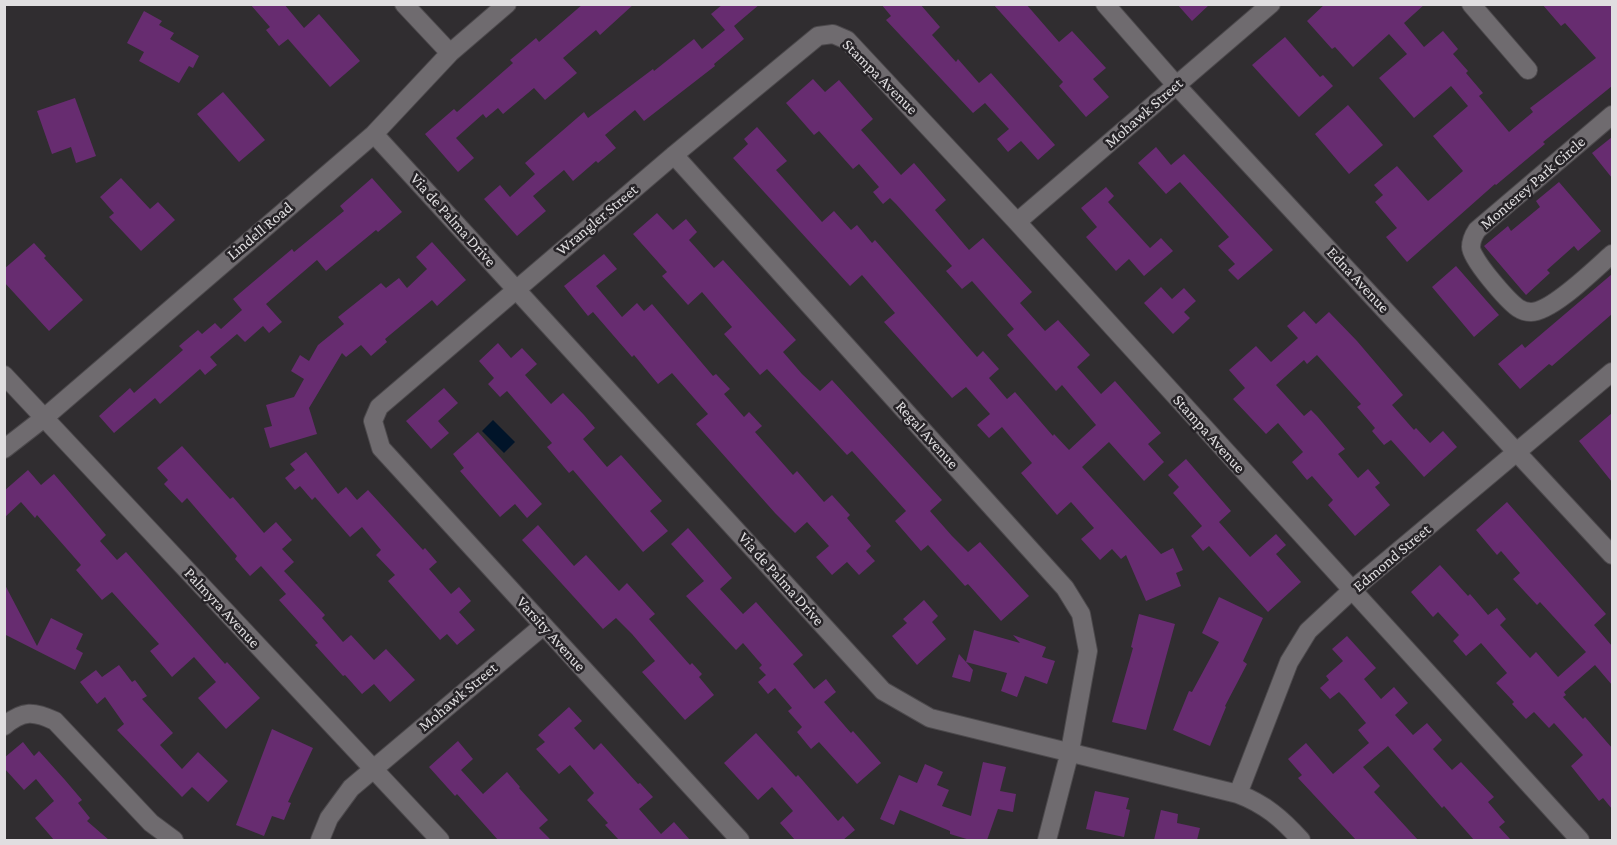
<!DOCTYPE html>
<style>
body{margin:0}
#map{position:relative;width:1617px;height:845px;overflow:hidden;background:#302d30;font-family:"Crimson Pro",serif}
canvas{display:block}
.frame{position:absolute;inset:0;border:6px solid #e0dee0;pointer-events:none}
</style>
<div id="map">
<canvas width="1617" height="845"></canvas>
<div class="frame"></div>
</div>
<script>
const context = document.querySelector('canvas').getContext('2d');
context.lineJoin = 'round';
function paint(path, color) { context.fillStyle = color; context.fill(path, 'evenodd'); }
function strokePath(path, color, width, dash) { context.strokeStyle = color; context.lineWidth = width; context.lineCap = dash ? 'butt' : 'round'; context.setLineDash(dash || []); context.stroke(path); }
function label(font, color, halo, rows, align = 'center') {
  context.font = font + ' "Crimson Pro",serif'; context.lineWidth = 5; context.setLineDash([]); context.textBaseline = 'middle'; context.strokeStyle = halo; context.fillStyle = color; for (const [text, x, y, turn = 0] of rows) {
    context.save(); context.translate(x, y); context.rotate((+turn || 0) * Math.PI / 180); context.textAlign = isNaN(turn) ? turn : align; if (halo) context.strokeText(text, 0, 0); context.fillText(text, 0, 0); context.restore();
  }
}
paint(new Path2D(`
 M493,420L515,442L504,453L482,431Z`), '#011429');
paint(new Path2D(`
 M250,4H284L304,28L319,14L360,61L330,87L288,39L279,46L266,30L270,27Z
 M583,4H634L600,35L596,30L563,58L577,73L545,100L534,88L503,114L498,108L486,118L483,114L456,138L474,158L458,172L425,134L454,109L457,112L513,63L510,60L536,38L539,42Z
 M723,4H760L734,26L744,39L714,64L715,66L644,121L635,110L605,135L616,148L598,163L596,161L573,181L564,170L533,196L546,211L517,236L484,199L500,185L510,197L535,174L525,163L584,112L588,118L653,69L654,71L694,39L702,49L725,30L711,14Z
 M881,4H920L940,27L932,35L956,62L958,59L979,83L991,73L1055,145L1038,160L1021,141L1008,152L997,139L1009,129L985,103L973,113L886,20L891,16Z
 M993,4H1026L1059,42L1072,31L1106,68L1093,79L1109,97L1086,117L1059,86L1063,82Z
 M1177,4H1210L1192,21Z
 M1325,4H1425L1404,23L1424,47L1443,31L1458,49L1453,54L1468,71L1466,73L1483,93L1479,96L1509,132L1533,112L1530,108L1596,58L1565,23L1561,26L1542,4H1612V86L1543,142L1545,144L1496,185L1495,184L1407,262L1386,237L1397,228L1375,202L1383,195L1374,185L1397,166L1428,201L1440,191L1463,171L1433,136L1468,106L1451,86L1414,118L1379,78L1407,54L1389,34L1353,67L1335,47L1332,49L1307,21Z
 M144,11L162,21L159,25L174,33L170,39L199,56L193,68L189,66L179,83L139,61L144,52L127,43Z
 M1285,37L1320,77L1323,75L1333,86L1299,117L1252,65Z
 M813,79L825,92L839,80L873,119L861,130L901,175L914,163L946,200L935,210L969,250L983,238L1032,292L1020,303L1045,331L1058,320L1090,355L1077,367L1101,394L1115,381L1161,433L1148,444L1164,462L1144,481L1109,442L1082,467L1161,554L1173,548L1183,570L1176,573L1181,586L1146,601L1126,555L1121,559L1112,549L1100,560L1081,539L1094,528L1071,502L1057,515L1021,473L1032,463L1002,427L989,438L977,425L990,414L966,387L952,398L884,322L895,313L862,275L850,286L733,158L748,144L744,139L757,127L787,161L776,170L822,222L834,211L851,230L857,225L872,243L875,240L977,357L983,351L999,369L989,378L1007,399L1015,392L1053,436L1054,434L1069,450L1096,425L1062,385L1056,391L1007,335L1014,329L972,281L962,289L946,271L952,266L896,204L890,198L883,204L873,192L879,187L859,164L853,169L819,131L814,135L786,103Z
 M223,92L265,140L239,162L197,114Z
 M75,98L96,156L76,163L71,147L52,154L37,111Z
 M1348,105L1383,145L1349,174L1315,134Z
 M1612,137V178L1592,153Z
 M1156,147L1171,165L1184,154L1273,250L1238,280L1228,270L1235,264L1218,246L1229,237L1180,182L1166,194L1138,163Z
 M121,178L150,209L158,202L175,220L141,251L109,217L114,213L100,197Z
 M372,178L402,212L378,232L376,230L326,271L317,260L266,304L282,322L269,333L263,326L245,342L237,334L210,357L217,365L205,375L200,369L160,404L155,398L114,433L99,416L130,388L134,393L183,350L179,346L198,330L202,334L215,323L221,329L242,310L233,299L292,249L294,252L344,211L340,206Z
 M1559,182L1601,231L1578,251L1574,246L1547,270L1550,273L1526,295L1484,246L1508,226L1511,231L1540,207L1536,201Z
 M1106,187L1114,196L1108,202L1150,248L1161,238L1173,251L1144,276L1129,259L1116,271L1086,237L1097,227L1081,208Z
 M657,213L673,230L686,219L697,232L689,240L714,268L723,260L796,340L783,352L802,374L820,391L832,380L942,500L930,511L952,536L968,552L980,542L1029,596L1001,621L968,584L965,586L928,545L921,551L895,521L906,511L852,451L847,455L767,369L760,375L724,334L732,327L702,292L688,305L662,276L667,272L633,234Z
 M432,242L466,280L437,306L432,300L385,339L387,342L371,356L361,345L346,357L342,353L309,408L317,434L270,448L264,428L272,426L266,405L294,397L304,379L291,371L300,355L309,361L318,345L344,324L338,317L381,283L386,288L399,278L407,288L427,269L416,257Z
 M34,243L46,256L44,258L83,300L49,331L4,282V269Z
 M604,254L617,269L596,286L622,317L637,303L644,311L652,304L713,376L716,374L730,389L724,394L744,417L749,412L762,426L755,432L793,475L797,471L824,502L832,495L850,515L847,518L871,546L866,551L875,561L859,575L847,562L832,575L816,557L829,546L807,522L795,533L775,513L696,424L708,414L672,373L658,384L634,355L632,357L593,312L588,316L564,286Z
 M1456,266L1499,315L1474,337L1432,287Z
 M1612,274V314L1552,366L1549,364L1520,389L1498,364L1522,344L1525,348Z
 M1161,287L1172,299L1184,288L1196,301L1184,312L1190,318L1173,334L1144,303Z
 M1304,311L1316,324L1329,312L1357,341L1403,395L1392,405L1414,430L1416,428L1430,443L1443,431L1457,447L1424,477L1391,440L1384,445L1372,431L1375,428L1357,407L1361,404L1317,355L1307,364L1304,360L1276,385L1304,416L1311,410L1317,416L1345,449L1338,454L1358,478L1368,469L1380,483L1375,487L1390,505L1355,536L1328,505L1333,500L1312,476L1307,480L1292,462L1303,452L1278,423L1266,434L1233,399L1245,388L1229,370L1256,346L1271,362L1298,338L1287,326Z
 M498,343L511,358L522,348L537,364L525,375L551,404L563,393L584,415L595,428L583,439L607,467L621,455L662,501L650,511L668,531L643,552L573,470L569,473L547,447L552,443L507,391L500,397L488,384L494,378L479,361Z
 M444,388L458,403L438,421L449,433L431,449L406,421Z
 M1612,413V482L1579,441Z
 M478,432L542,504L527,518L515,504L500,517L460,471L464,468L453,454Z
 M182,446L230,499L233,497L264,533L276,522L292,540L282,549L294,562L284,571L325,615L322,618L343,642L351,635L374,660L386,649L415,680L390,702L374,684L362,694L345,675L343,676L315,645L318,643L279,600L286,594L261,566L250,576L235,559L237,556L187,498L182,503L164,484L168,480L157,468Z
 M306,452L338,494L346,487L357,500L368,490L423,550L425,548L437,562L429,569L451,594L459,587L471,601L459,612L475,630L457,645L447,634L440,640L388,581L395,575L376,555L381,550L362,527L350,537L315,497L312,500L300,486L295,490L285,478L295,470L290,464Z
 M1186,459L1231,511L1219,522L1250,557L1276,534L1286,545L1276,554L1301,582L1268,612L1209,546L1203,551L1191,536L1202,526L1173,493L1179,487L1168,475Z
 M28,470L41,485L54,474L106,535L100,541L117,560L126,552L225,664L227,662L260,698L226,729L198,698L216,682L194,657L172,677L150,651L159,644L112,592L102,600L76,570L81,565L37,515L35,518L21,502L4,518V491Z
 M1507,502L1606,614L1594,625L1612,646V685L1595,665L1564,692L1566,695L1563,697L1583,719L1585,717L1612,748V809L1603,798L1599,801L1571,766L1583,755L1554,723L1549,728L1534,712L1526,719L1512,704L1514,702L1496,683L1507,673L1481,643L1466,656L1453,641L1459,635L1438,612L1433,617L1411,592L1440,565L1468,596L1470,594L1488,615L1497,608L1506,619L1500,625L1530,658L1536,652L1558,677L1586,652L1540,602L1537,605L1513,579L1520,573L1501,551L1497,555L1476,530Z
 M538,525L574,566L586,555L619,591L627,583L655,614L649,619L690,665L692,663L702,674L699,677L714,695L685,720L642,672L655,661L632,634L616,618L603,629L522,540Z
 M688,528L732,578L720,589L743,614L756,602L803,655L793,664L814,689L826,679L836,692L824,702L851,733L853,731L881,763L857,784L819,742L811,749L797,732L802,727L788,711L792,708L775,688L768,694L758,682L766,675L759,668L762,665L743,643L736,650L686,596L704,581L671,544Z
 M4,583L37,646L51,618L83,634L76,649L83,653L75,670L4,634Z
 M1219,597L1263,618L1243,661L1247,664L1225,706L1226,707L1210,746L1173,730L1189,691L1192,692L1219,642L1202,633Z
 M924,600L938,616L932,622L946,639L917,665L892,636L907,623L903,619Z
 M1139,614L1175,624L1146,730L1112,722L1133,648L1131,647Z
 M974,630L1020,643L1013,635L1046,647L1042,657L1055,661L1047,684L1025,676L1017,697L1001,691L1007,673L966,662L973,670L970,682L952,677L959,654L966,662Z
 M1347,636L1376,668L1364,679L1381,699L1394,687L1408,703L1395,715L1413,735L1427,723L1442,740L1433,749L1452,770L1461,762L1494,797L1488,802L1505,822L1499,827L1511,840H1474L1444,806L1442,808L1388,746L1363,767L1380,786L1374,792L1418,840H1356L1298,778L1302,775L1288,759L1306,743L1333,774L1369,743L1358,730L1366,723L1344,697L1339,692L1330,699L1320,688L1329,680L1326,676L1343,661L1332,649Z
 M119,665L132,682L135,680L147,696L142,699L173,733L160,745L182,769L198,752L228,781L208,802L192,787L182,797L117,730L124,724L105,697L97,704L80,682L96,670L102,677Z
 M569,707L582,721L574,728L594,750L601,743L638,784L640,783L653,797L639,809L661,834L674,822L690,840H619L605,825L608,823L587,800L594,793L570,765L559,774L536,749L545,742L538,735Z
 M272,729L313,748L288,802L291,803L284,820L272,816L264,836L236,825Z
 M756,733L796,777L798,775L838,821L843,816L855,830L843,840H795L780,823L793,811L772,787L758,800L724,763Z
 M458,741L473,759L461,770L483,794L507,772L520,787L519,788L548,820L539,828L551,840H498L457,794L455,796L429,767Z
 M23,742L34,756L39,751L65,780L82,800L78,803L90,818L87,821L109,840H54L35,818L54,801L36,779L24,790L4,768V758Z
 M983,762L1006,767L1000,791L1016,794L1013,812L998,809L987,840H970L950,834V831L900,810L894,825L880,819L899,775L917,783L925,764L943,772L937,785L949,790L942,806L971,816Z
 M1095,791L1129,798L1126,809L1130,810L1124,837L1086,829Z
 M1161,810L1178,814L1177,823L1200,828L1197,840H1154Z`), '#672c70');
const minor = new Path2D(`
 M404,4L450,53
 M1105,4L1176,85L1612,555
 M1471,4L1528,70
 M1612,115L1477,230C1473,236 1471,241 1471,247C1471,259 1507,300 1518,308C1521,310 1527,312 1531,312C1552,312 1596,268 1612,254
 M374,134L883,691L930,718L1238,794C1265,804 1282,819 1301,840
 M674,155L1065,588L1081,614L1088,651L1070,751L1047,840
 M1017,222L1271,4
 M4,375L440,840
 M4,449L44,418L374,134L450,53L507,4
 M4,726C23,710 34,711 55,721L151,823L174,840
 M1238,794L1289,662L1308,631L1351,591L1612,372
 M320,840L329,818L351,788L543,626
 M740,840L381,448L373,421L379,407L674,155L818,36L833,34L847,40L1017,222L1580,840`);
strokePath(minor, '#4c494c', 20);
strokePath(minor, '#6f6b6f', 18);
label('16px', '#e0dee0', '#262327', [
 ["Stampa Avenue",880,77,45],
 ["Mohawk Street",1144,113,-41],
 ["Monterey Park Circle",1533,183,-41],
 ["Via de Palma Drive",453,220,48],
 ["Wrangler Street",597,220,-40],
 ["Lindell Road",260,231,-40],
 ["Edna Avenue",1358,280,47],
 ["Stampa Avenue",1209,434,48],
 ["Regal Avenue",927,435,48],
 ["Edmond Street",1392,558,-40],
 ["Via de Palma Drive",781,579,48],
 ["Palmyra Avenue",222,608,47],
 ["Varsity Avenue",551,634,48],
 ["Mohawk Street",458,697,-40]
]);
</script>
